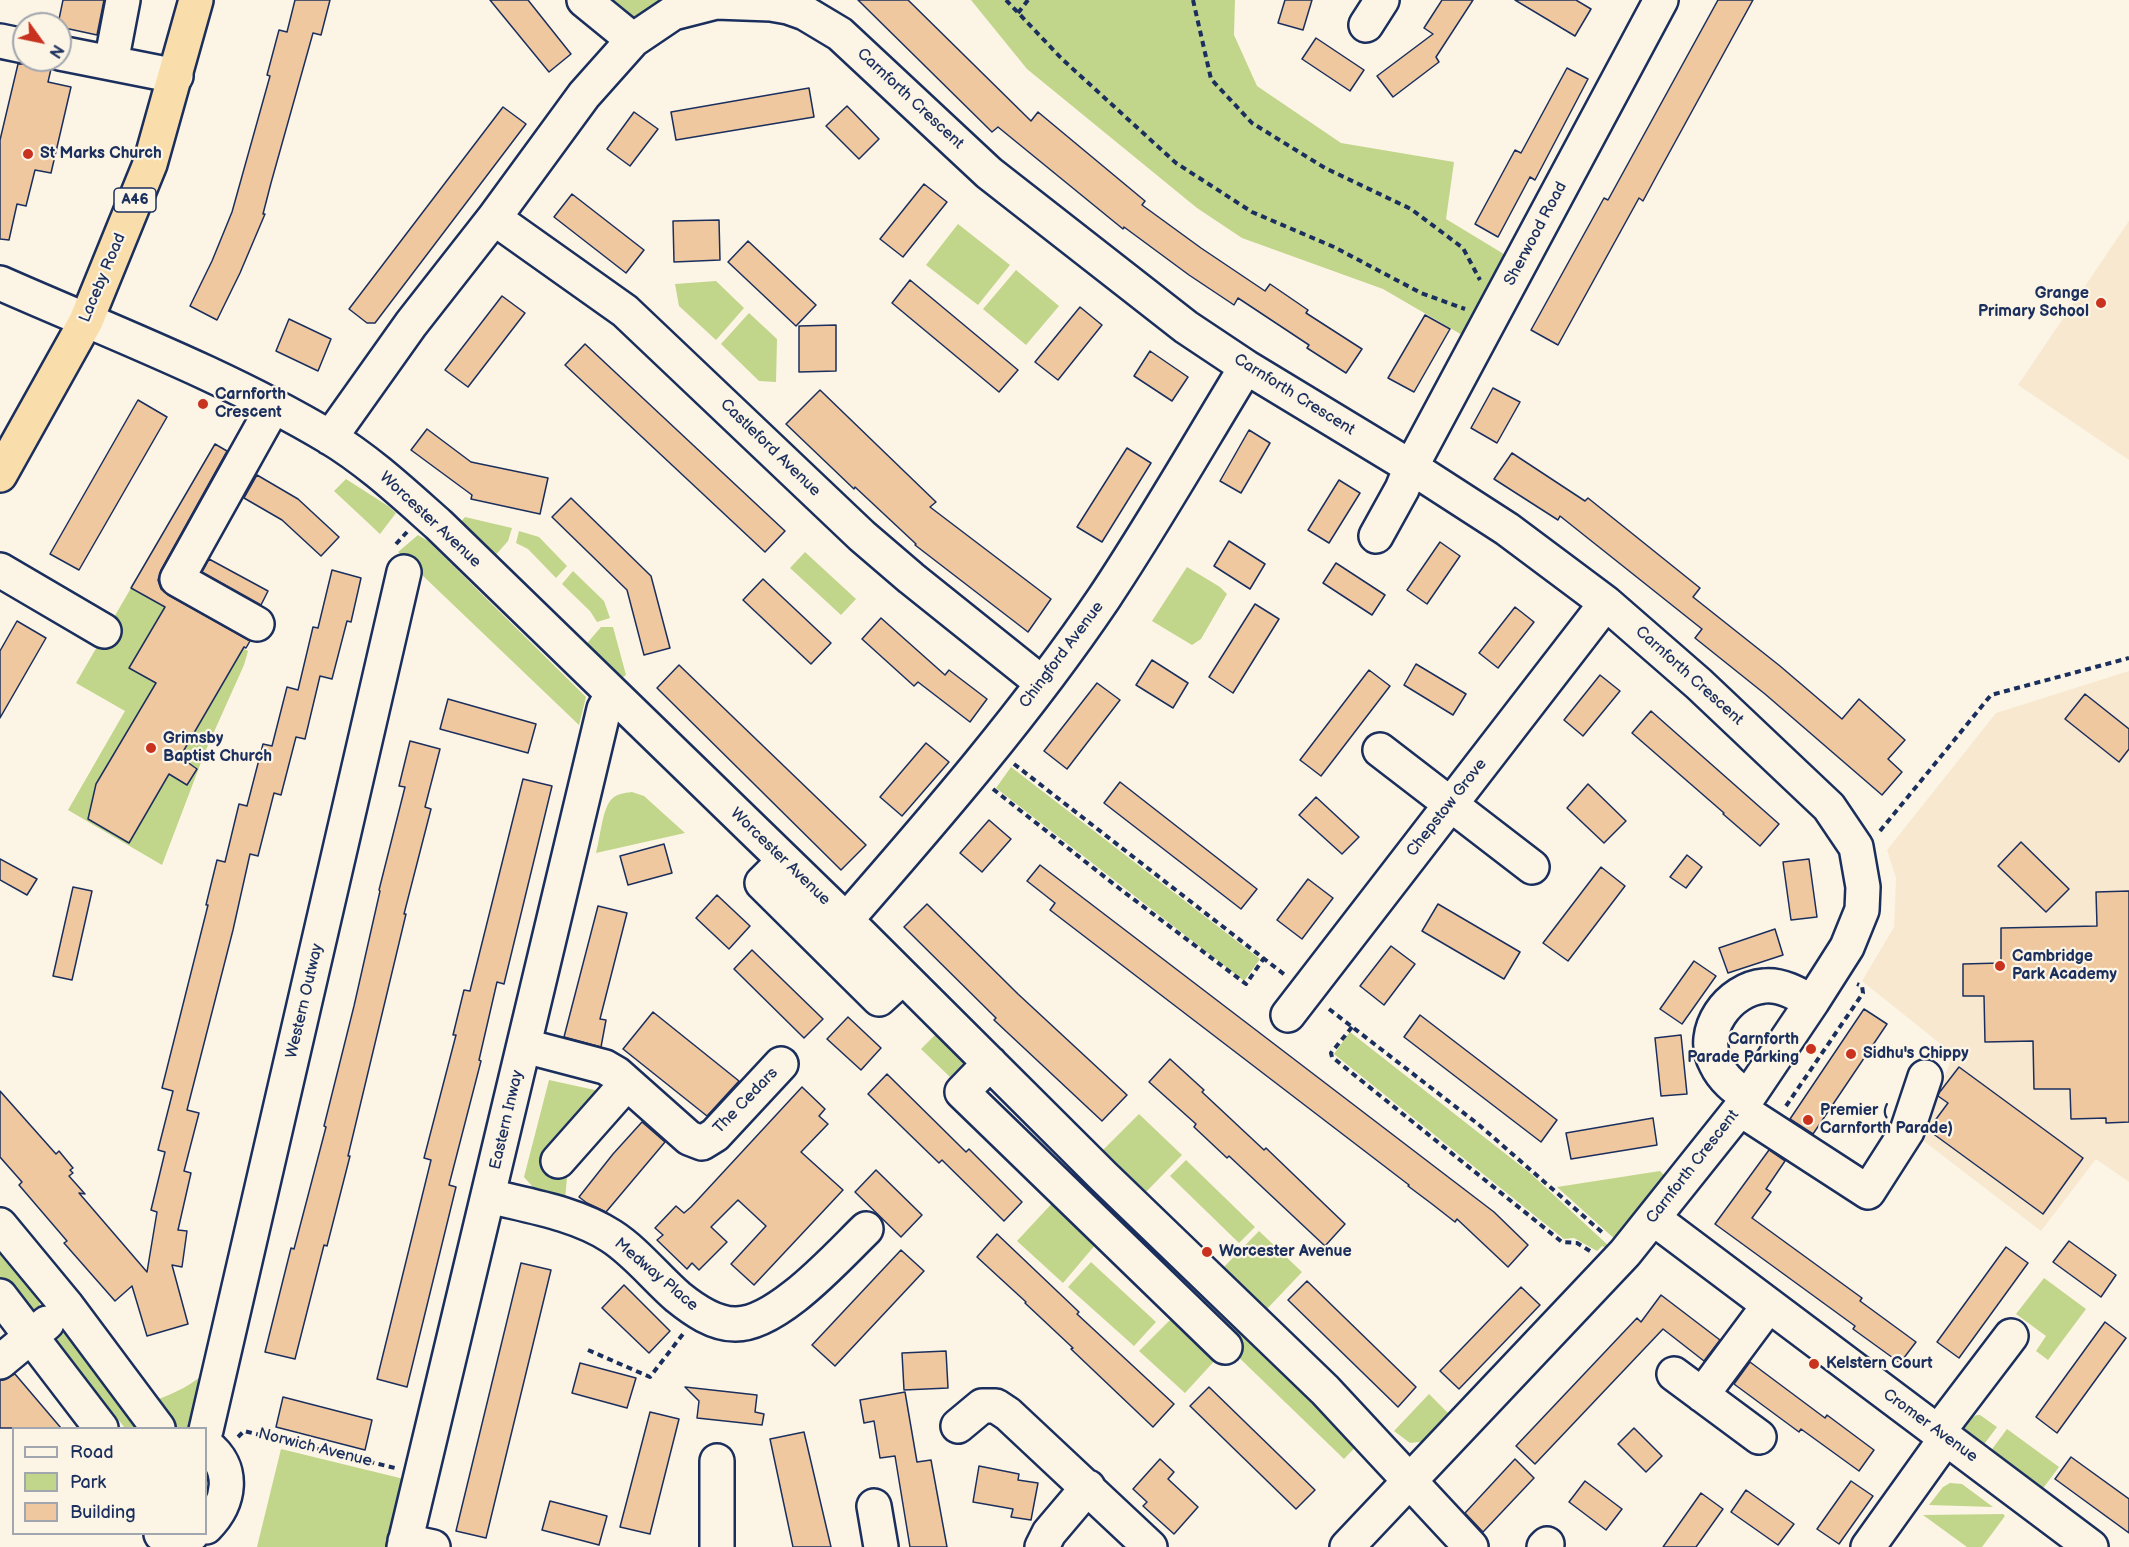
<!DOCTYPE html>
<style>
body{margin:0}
#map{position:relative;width:2129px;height:1547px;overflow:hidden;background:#fcf5e5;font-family:"Balsamiq Sans",sans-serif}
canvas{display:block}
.legend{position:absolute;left:12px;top:1427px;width:195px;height:108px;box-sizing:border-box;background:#fcf5e5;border:2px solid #a2a6af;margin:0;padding:8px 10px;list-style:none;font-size:18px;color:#1b2f5e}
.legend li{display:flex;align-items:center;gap:12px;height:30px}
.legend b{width:30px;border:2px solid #a2a6af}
.north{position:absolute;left:12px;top:12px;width:60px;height:60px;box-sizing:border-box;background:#fcf5e5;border:2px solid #a2a6af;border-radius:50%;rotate:123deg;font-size:16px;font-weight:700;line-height:24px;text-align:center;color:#1b2f5e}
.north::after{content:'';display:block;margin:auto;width:21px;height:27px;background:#c8321e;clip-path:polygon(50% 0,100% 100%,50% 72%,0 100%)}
</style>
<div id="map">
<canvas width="2129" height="1547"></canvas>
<ul class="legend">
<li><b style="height:8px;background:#fcf5e5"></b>Road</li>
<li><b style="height:16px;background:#c1d58b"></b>Park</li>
<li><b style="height:16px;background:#f0c8a0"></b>Building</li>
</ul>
<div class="north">N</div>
</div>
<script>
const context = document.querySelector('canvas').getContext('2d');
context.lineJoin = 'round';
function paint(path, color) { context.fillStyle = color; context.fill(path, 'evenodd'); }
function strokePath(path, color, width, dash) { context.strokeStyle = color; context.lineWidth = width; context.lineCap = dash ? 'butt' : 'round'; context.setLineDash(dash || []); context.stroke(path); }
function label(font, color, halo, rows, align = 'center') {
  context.font = font + ' "Balsamiq Sans",sans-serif'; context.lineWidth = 4.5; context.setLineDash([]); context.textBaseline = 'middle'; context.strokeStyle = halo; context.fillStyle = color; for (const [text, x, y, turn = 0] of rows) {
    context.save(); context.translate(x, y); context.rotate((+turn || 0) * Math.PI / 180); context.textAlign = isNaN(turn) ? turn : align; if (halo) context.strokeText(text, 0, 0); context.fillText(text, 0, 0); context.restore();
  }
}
paint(new Path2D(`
 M2129,221V460L2018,385Z
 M2129,671V1182L2096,1159L2041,1231L1921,1139L1953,1054L1862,981L1894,927L1896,878L1887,850L1996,713Z`), '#f8e8d0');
paint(new Path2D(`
 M595,0H683L630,25Z
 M971,0H1235L1234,35L1257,86L1341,143L1454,162L1446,219L1512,259L1469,339L1383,289L1242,238L1197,208L1027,69Z
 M958,224L1010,265L978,305L926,265Z
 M1016,270L1059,306L1026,345L983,309Z
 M716,281L744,308L716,340L679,306L675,284Z
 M749,313L777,339L776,382L759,381L721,344Z
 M346,479L388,506L396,513L380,534L334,491Z
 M465,517L512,528L508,541L493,558L457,526Z
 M519,531L539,537L567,566L556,578L528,549L516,543Z
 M418,535L428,541L586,697L579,725L398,552Z
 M805,552L856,599L841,615L790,568Z
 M1187,567L1220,587L1227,594L1201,639L1192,645L1152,621Z
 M573,571L604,601L610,618L597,622L590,611L562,584Z
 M131,588L248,651L244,665L205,752L162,865L68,810L125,711L76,683Z
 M601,627H613L626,675L617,681L583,648Z
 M1011,767L1260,959L1244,981L996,788Z
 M632,792L644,796L685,833L596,853C600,839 602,812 610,801C615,794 624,793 632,792Z
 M940,1030L968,1058L950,1077L921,1049Z
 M1350,1032L1530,1173L1610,1247L1608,1249L1602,1246L1597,1251L1574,1238L1564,1239L1334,1054Z
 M549,1080L604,1092L568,1166L565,1200L538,1193L524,1177Z
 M1139,1114L1182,1155L1146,1192L1103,1150Z
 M1186,1160L1255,1227L1239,1243L1170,1176Z
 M1660,1171L1668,1179L1617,1241L1557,1187Z
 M1056,1199L1096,1244L1063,1283L1017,1241Z
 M1259,1231L1302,1272L1266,1310L1223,1268Z
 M1153,1238L1363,1439L1344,1459L1228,1347L1239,1334L1146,1245Z
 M0,1254L38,1298L41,1309L32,1314L0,1279Z
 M1091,1262L1156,1322L1134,1346L1068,1287Z
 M2044,1278L2086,1309L2048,1360L2036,1351L2046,1336L2016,1314Z
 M1172,1318L1218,1357L1185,1393L1139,1351Z
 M58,1326L143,1428H125L51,1337Z
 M209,1370L193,1428H170L156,1400C176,1393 193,1384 209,1370Z
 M1429,1394L1453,1418L1427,1441L1410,1443L1394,1431Z
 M1977,1415H1980L1997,1427L1982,1447L1961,1433L1973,1417Z
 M2007,1429L2059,1467L2041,1491L1990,1452Z
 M281,1449L404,1479L387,1547H257Z
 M1950,1483L1962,1484L1993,1507L1929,1505L1943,1487Z
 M2003,1514L2005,1516L1982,1547H1967L1923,1515Z`), '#c1d58b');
const building = new Path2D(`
 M63,0H104L97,35L60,27V24H58Z
 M295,0H330L321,35L313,33L271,183L263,214H265L240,273L217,320L190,306L212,261L232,212L270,76L267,75L279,30L287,32Z
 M490,0H528L571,54L549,72Z
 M858,0H908L1031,121L1038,112L1145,201L1142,205L1201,248L1265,291L1270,284L1308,310L1306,313L1362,349L1346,373L1307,348L1309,345L1238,298L1234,305L1189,275L1124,227L1123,229L998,127L992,132Z
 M1285,0H1312L1303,30L1278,23Z
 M1442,0H1473L1436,57L1439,62L1393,97L1377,76L1433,34L1424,28Z
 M1515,0H1576L1591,9L1575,36Z
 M1718,0H1753L1657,175L1643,201L1639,198L1558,345L1531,330L1604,198L1608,200Z
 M1316,38L1364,70L1350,91L1302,59Z
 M36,60L43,61L51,69L48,82L71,87L51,173L35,170L26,206L17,204L9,240L0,239V140L18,64H29Z
 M1567,68L1588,79L1535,180L1530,177L1498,237L1475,224L1515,150L1521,153Z
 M809,88L814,117L676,140L671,112Z
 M847,106L879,139L859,159L826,126Z
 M503,107L526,124L375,323H367L349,309Z
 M634,112L658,129L630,166L607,149Z
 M924,184L947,202L903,257L880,239Z
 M572,194L644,250L626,273L554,217Z
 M719,220L720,260L674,262L673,221Z
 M748,241L816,305L796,326L728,262Z
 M910,280L1018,370L999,392L892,303Z
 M502,296L525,313L468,387L445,370Z
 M1080,307L1102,325L1058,380L1035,362Z
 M1425,315L1450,329L1414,392L1388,378Z
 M289,319L331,339L318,371L276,351Z
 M836,325V371L799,372V326Z
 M585,344L785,531L765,552L565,365Z
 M1150,351L1188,377L1172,401L1134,376Z
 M1493,388L1520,402L1497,443L1471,428Z
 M820,390L936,502L930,507L1051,599L1028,632L915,545L916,544L855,487L854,489L786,424Z
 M138,400L167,417L79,570L50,554Z
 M427,429L471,462L548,478L540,514L471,499L472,495L411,450Z
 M1249,430L1270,443L1241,493L1220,481Z
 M215,444L227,451L161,570L158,580L161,589L168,595L250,641L246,648L244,647L180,757L197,769L187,785L169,774L129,843L88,819L96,784L156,683L129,668L165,607L131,588Z
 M1127,448L1151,463L1102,542L1077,527Z
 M1512,453L1585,501L1588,498L1700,588L1693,597L1780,666L1842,719L1859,699L1905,740L1888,759L1902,772L1882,795L1765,694L1695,638L1702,629L1560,516L1558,520L1494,479Z
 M257,475L298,499L339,537L321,556L282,520L244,498Z
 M1339,480L1360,493L1329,543L1308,530Z
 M571,498L651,576L670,648L644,655L627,590L552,517Z
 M1229,541L1265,564L1250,589L1214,566Z
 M1440,542L1460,556L1427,604L1407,590Z
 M209,559L268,591L261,605L202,572Z
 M1336,563L1385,595L1372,615L1323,583Z
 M332,570L361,578L351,622L347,621L332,679L320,676L305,739L296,737L281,795L274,793L258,856L250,854L233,930L187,1110L199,1113L184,1171L191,1173L178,1230L187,1231L182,1267L172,1265L188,1324L147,1336L132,1286L115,1301L64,1243L67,1241L19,1185L22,1182L0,1157V1091L56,1154L59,1151L73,1168L70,1170L73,1173L69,1176L85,1194L79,1193L147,1272L157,1212L151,1210L165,1152L158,1150L173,1091L162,1088L208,905H206L217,860L225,862L239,804L247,806L263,744L272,746L287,687L298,690L313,627L318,628Z
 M763,579L831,643L811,664L743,600Z
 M1255,604L1279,619L1233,693L1209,677Z
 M1515,607L1534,622L1498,668L1479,653Z
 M881,618L945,675L949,670L987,699L970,722L918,682L914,686L862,639Z
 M17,621L46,638L0,718V651Z
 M1152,660L1188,683L1173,708L1136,685Z
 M1416,664L1466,694L1453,715L1404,685Z
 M679,665L866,845L841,870L657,688Z
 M1369,670L1390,686L1321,776L1300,760Z
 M1600,675L1620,691L1583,736L1564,720Z
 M1097,683L1120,700L1067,769L1044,751Z
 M2085,694L2129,729V749L2119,762L2065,719Z
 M448,699L536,724L528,753L440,729Z
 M1651,711L1779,824L1760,846L1723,814L1724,813L1632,733Z
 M410,741L440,749L425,807L431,809L404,914H406L348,1156H350L327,1246L324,1245L295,1359L265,1352L291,1248L294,1249L326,1127L324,1126L354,1006L380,891L379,890L405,787L399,786Z
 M926,743L949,762L902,816L880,797Z
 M523,779L552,786L504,984L497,982L479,1060L481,1061L449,1185L456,1187L407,1387L377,1379L431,1160L424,1158L456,1035H453L464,990L470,991Z
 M1120,782L1257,889L1241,909L1104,803Z
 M1588,784L1626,821L1604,843L1567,808Z
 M1316,797L1359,837L1342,854L1299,815Z
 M989,820L1011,839L982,872L960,853Z
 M2021,842L2069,889L2046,912L1998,866Z
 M664,844L672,873L628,885L620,856Z
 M1687,855L1702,867L1686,888L1670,877Z
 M0,859L37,879L27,895L0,880Z
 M1809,859L1817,917L1791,920L1783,862Z
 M1040,865L1494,1212L1528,1245L1508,1267L1457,1219L1455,1222L1432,1204L1408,1186L1409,1185L1050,910L1055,903L1027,881Z
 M1601,867L1625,886L1568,961L1543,943Z
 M1308,879L1333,898L1302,939L1277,920Z
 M73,887L92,891L72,980L53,976Z
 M2129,891V1122L2106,1123V1118L2071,1119L2070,1089H2034L2033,1041L1985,1042L1984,996H1963V964L2001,963V928L2097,926L2096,892Z
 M717,895L750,926L729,949L696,918Z
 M927,904L1018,994L1127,1095L1102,1121L994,1020L996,1018L904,927Z
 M1438,904L1520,952L1504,979L1422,931Z
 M598,906L627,913L600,1019L606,1020L601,1047L564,1037Z
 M1775,929L1783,955L1728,973L1719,948Z
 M1391,946L1415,964L1384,1005L1360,986Z
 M752,950L823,1019L804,1038L734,969Z
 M1694,961L1716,976L1682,1024L1660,1009Z
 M1864,1009L1887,1024L1813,1134L1790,1119Z
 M653,1012L739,1081L707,1116L623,1049Z
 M1420,1015L1557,1120L1541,1142L1404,1037Z
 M848,1017L881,1048L861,1070L827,1039Z
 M1681,1035L1687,1094L1661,1096L1655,1038Z
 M1170,1059L1204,1090L1202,1092L1264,1150L1266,1148L1345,1224L1325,1246L1229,1156L1227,1158L1194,1127L1196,1124L1149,1082Z
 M1959,1067L2083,1158L2043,1214L1928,1130L1948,1103L1938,1096L1939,1093Z
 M887,1074L966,1152L969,1149L1022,1202L1004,1221L942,1160L939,1163L868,1094Z
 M802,1087L825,1109L819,1116L828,1124L801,1152L843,1190L754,1285L731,1264L766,1226L738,1200L711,1227L727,1242L699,1270L692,1263L687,1269L657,1240L663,1235L655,1228L676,1206L684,1213L691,1207Z
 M1653,1118L1657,1145L1571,1159L1566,1133Z
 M642,1122L665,1142L606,1212L587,1203L579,1197L613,1154Z
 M1769,1150L1785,1161L1766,1189L1771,1192L1752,1218L1862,1298L1860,1301L1916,1342L1900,1363L1853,1329L1855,1326L1715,1224Z
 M876,1170L922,1215L901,1237L855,1192Z
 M997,1234L1079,1312L1077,1314L1174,1404L1153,1427L1071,1349L1073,1348L1025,1303L1026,1302L977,1257Z
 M2069,1241L2116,1275L2101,1297L2053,1262Z
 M2006,1247L2028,1263L1959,1358L1937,1342Z
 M901,1250L924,1271L835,1366L812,1345Z
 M521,1263L551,1270L486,1538L456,1531Z
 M1307,1281L1416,1387L1398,1407L1288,1300Z
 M624,1285L670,1331L649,1353L602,1308Z
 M1521,1287L1540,1305L1459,1389L1440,1371Z
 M1661,1295L1720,1340L1704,1361L1663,1329L1535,1464L1516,1446L1637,1318L1641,1322Z
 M2105,1322L2126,1338L2057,1433L2036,1417Z
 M946,1351L948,1388L904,1390L902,1353Z
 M1750,1362L1825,1418L1827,1415L1874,1450L1859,1471L1801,1429L1799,1432L1734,1384Z
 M580,1363L636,1378L627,1408L572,1393Z
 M15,1374L61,1428H0V1380Z
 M685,1387L757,1395L755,1412L764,1414L762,1425L697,1418L699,1401Z
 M1209,1387L1315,1490L1296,1509L1190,1406Z
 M905,1392L917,1462L931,1460L947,1547H910L895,1456L880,1458L874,1421L864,1423L860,1400Z
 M283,1397L372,1420L365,1450L276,1427Z
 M650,1412L679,1419L650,1534L620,1527Z
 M1634,1428L1662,1456L1646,1472L1618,1444Z
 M804,1432L819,1496L831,1547H793L770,1439Z
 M2071,1457L2129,1499V1533L2055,1479Z
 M1160,1459L1174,1472L1168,1479L1198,1507L1174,1534L1143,1506L1147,1502L1133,1489Z
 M1515,1459L1534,1478L1483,1532L1465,1513Z
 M979,1466L1019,1474L1018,1480L1038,1483L1031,1520L1011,1517L1013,1509L973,1502Z
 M1585,1481L1622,1509L1606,1530L1569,1502Z
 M1851,1481L1873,1496L1839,1544L1817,1529Z
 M1746,1490L1794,1524L1778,1545L1731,1512Z
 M1701,1493L1723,1509L1696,1547H1663Z
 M550,1501L607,1516L599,1545L542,1530Z`);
paint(building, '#f0c8a0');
strokePath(building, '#1b2f5e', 1.5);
const minor = new Path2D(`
 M584,0L633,40
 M1366,25L1382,0
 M0,41L24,46
 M60,53L176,76
 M111,63L123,0
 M494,218L625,311L862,536L911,578L1042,683
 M0,283C111,332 225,375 329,437C369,461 404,494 439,525L846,920L1103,1176L1325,1390L1471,1547
 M330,438L411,324L494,218L584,95L633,40L673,13L716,2L771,4L788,7L805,13L840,34L989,173L1186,327L1246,367L1411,467L1507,529L1606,603L1699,684L1829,807L1856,847L1863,887L1862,910L1847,947L1812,1002L1740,1109L1625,1253L1347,1547
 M1376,536L1402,489L1411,467L1661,0
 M0,570L104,631
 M257,624L177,579L273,407
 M1380,750L1532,867
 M784,861L762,883L879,999L903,977
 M846,920C936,817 1027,712 1104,598C1154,523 1199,444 1246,367
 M1288,1015L1606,603
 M525,1046L605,1067L617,1074L689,1138L702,1143L715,1135L781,1064
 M990,1063L962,1092L1225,1347
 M1748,1097C1735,1088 1723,1079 1716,1064C1698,1031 1729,989 1764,986C1781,984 1798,994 1812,1002
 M1740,1109L1868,1192L1907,1131L1925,1077
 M558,1161L627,1083
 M489,1196C529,1206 575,1213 611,1236C636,1252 656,1278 678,1297C694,1310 714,1324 735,1324C777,1325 837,1257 866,1229
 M1653,1218L2091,1547
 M0,1225L67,1306L158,1428
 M0,1296L101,1428
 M0,1362L47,1323
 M1674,1374L1759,1437
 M1702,1395L1769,1305
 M958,1426L982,1406H996L1008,1414L1150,1547
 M206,1430L404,572
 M1938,1432L2011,1336
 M206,1445C236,1468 230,1503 206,1527
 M717,1461V1547
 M874,1506L881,1547
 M161,1534L175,1536L192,1534
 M405,1541L433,1547
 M404,1547L604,709L612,694
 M1042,1547L1049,1533L1088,1487
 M1544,1547L1547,1544
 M1868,1547L1946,1438`);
const highway = new Path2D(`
 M0,475L86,321L150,164L196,0`);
strokePath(minor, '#1b2f5e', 38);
strokePath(highway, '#1b2f5e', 38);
strokePath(new Path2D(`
 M1006,0L1062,59L1176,163L1252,212L1334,247L1421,293L1465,309
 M1193,0L1211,79L1252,123L1325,168L1411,209L1463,248L1480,280
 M1018,13L1028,0
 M396,544L407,532
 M1014,764L1285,975
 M993,789L1120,889L1246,984L1264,958
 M1880,831L1991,695L2129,658
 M1329,1009L1478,1124L1604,1234
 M1352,1027L1331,1053L1332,1057L1562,1242L1577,1243L1590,1251
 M1786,1106L1863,993L1862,986L1857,984
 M588,1350L650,1377L683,1334
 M238,1437L244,1431L395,1468`), '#1b2f5e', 4, [6, 4.5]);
strokePath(minor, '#fcf5e5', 33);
strokePath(highway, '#f9deab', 33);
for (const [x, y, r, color] of [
 [28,154,6,"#c8321e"],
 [2101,303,6,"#c8321e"],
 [203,404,6,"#c8321e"],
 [151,748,6,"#c8321e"],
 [2000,966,6,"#c8321e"],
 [1811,1049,6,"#c8321e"],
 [1851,1054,6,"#c8321e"],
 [1808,1120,6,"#c8321e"],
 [1207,1252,6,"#c8321e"],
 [1814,1364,6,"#c8321e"]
]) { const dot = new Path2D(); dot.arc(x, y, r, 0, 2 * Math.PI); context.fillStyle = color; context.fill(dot); strokePath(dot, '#fcf5e5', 2); }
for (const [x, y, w] of [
 [135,200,42]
]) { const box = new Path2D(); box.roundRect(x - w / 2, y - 12, w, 24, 4.5); context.fillStyle = '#fcf5e5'; context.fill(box); strokePath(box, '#1b2f5e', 1.5); }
label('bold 15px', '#1b2f5e', null, [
 ["A46",135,200]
]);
label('16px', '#1b2f5e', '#fcf5e5', [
 ["Carnforth Crescent",910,99,43],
 ["Sherwood Road",1536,234,-62],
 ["Laceby Road",103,278,-67],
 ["Carnforth Crescent",1294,395,32],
 ["Castleford Avenue",770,448,44],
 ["Worcester Avenue",430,520,43],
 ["Chingford Avenue",1062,655,-53],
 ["Carnforth Crescent",1689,676,42],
 ["Chepstow Grove",1447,808,-52],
 ["Worcester Avenue",780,857,44],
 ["Western Outway",305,1001,-77],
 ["The Cedars",746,1101,-46],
 ["Eastern Inway",507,1120,-77],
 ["Carnforth Crescent",1693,1167,-52],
 ["Medway Place",656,1275,40],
 ["Cromer Avenue",1930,1426,36],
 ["Norwich Avenue",315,1448,14]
]);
label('bold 16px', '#1b2f5e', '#fcf5e5', [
 ["St Marks Church",40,154],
 ["Grange",2089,294,"right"],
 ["Primary School",2089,312,"right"],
 ["Carnforth",215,395],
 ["Crescent",215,413],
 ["Grimsby",163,739],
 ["Baptist Church",163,757],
 ["Cambridge",2012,957],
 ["Park Academy",2012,975],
 ["Carnforth",1799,1040,"right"],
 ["Parade Parking",1799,1058,"right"],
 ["Sidhu's Chippy",1863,1054],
 ["Premier (",1820,1111],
 ["Carnforth Parade)",1820,1129],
 ["Worcester Avenue",1219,1252],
 ["Kelstern Court",1826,1364]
], 'left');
</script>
